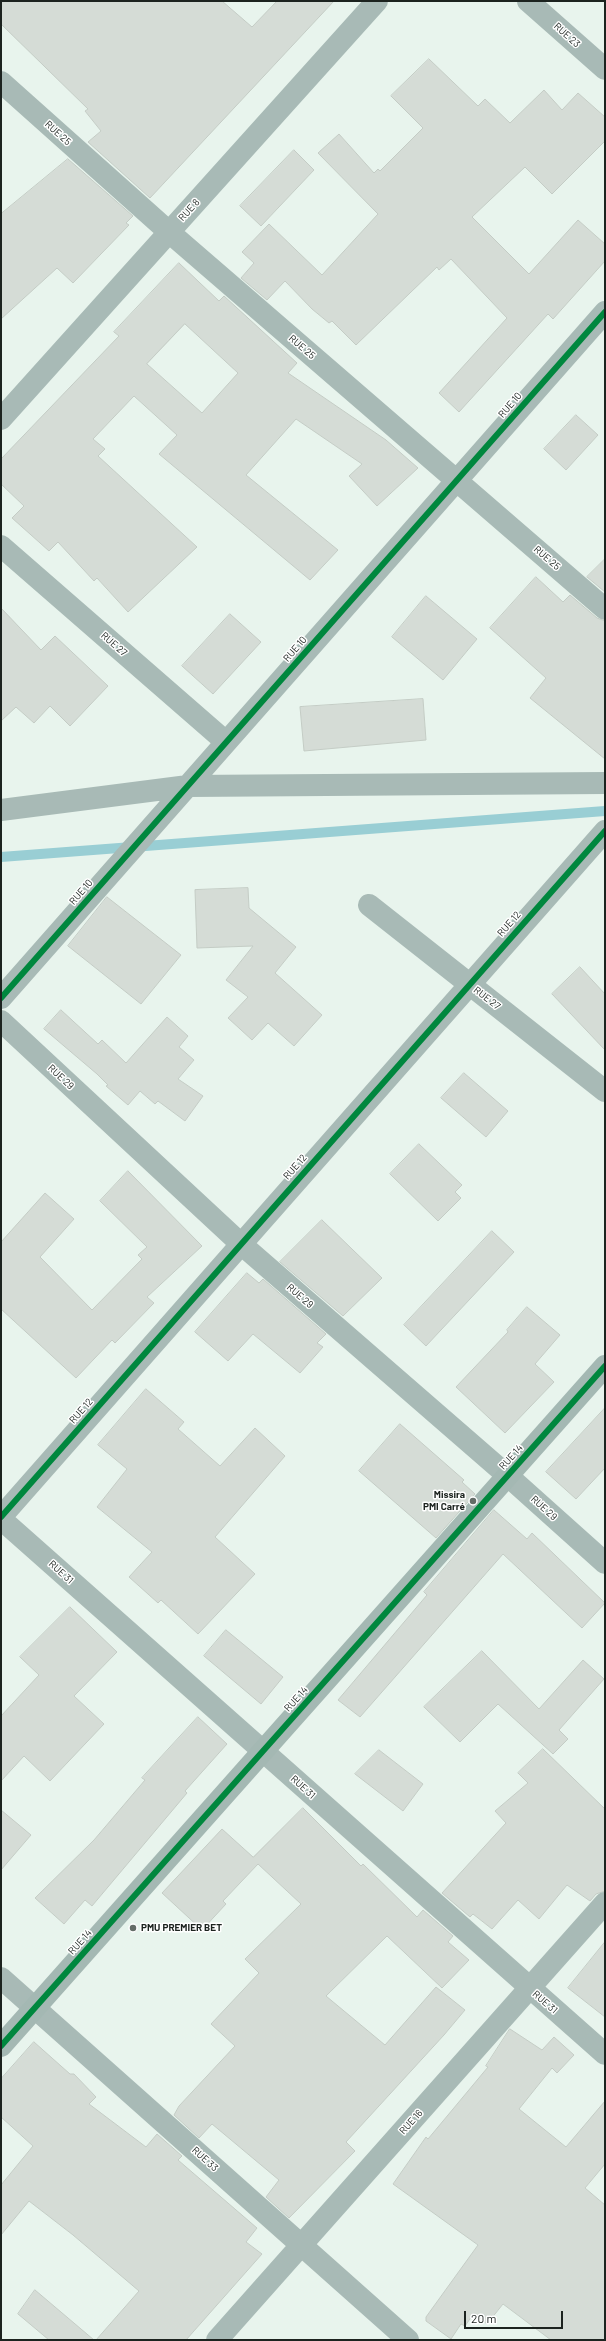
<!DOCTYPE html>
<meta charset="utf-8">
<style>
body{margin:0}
#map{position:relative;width:606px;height:2341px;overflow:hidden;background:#e8f4ed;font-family:Barlow,sans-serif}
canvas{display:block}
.frame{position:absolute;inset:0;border:2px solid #1c231f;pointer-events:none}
.scale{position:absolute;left:464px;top:2311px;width:99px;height:18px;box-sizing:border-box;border:2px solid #1c231f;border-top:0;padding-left:5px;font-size:12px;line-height:14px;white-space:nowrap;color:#1c231f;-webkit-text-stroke:3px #fff;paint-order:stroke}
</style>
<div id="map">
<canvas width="606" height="2341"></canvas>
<div class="frame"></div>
<div class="scale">20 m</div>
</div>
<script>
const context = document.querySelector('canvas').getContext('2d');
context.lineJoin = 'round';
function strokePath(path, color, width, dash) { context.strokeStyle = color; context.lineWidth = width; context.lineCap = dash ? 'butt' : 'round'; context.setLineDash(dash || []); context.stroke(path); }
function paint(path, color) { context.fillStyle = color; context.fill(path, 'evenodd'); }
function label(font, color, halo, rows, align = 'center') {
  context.font = font + ' Barlow,sans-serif'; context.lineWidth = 3; context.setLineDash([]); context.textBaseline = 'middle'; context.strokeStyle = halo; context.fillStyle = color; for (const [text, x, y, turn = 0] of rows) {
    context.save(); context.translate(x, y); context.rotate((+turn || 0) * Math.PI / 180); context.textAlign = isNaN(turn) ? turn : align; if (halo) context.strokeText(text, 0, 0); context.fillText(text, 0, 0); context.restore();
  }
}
strokePath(new Path2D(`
 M1,857L605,811`), '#99ced4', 10);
const building = new Path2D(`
 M1,1H222L252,27L277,1H334L150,198L88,142L101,131L85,111L88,109L1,24Z
 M429,59L478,106L485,99L510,123L544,90L562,110L578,93L605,117V141L552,194L525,167L472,217L529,274L578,220L605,244V261L553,319L548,314L459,412L439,393L507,318L451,259L439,270L437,267L356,345L332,321L329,323L312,309L285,281L267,300L241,278L254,263L242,252L269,224L322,275L378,214L318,153L339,134L374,173L378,169L380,171L423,128L391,96Z
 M294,150L314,170L261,226L240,206Z
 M68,159L133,216L126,223L129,225L73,283L57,268L1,319V214Z
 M179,263L219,301L224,296L297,363L288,373L386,440L418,468L377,506L349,476L362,464L296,419L246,475L338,550L310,580L159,454L177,435L134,396L93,439L105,449L98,456L197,547L128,612L97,578L94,581L58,542L49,551L12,518L24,506L1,484V459L119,336L114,332ZM185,324L238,373L202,413L147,364Z
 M576,415L598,435L566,470L544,449Z
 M605,559V592L587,577Z
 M536,577L563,602L570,595L597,618L605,621V759L530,698L546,678L490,628Z
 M426,596L477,639L443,680L392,637Z
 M1,608L41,650L55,636L108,686L70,726L50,706L34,723L16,707L1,721Z
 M230,614L261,642L213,694L182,666Z
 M423,699L426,740L304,751L300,707Z
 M248,888L249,908L296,947L275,973L322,1015L294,1046L268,1023L252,1040L228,1018L248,997L226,980L253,946L197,948L195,890Z
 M107,897L181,955L141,1004L68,946Z
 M580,967L605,994V1050L552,994Z
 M61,1010L98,1044L102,1040L126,1063L167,1017L188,1036L179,1047L194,1060L178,1079L203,1096L185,1121L158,1101L155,1104L140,1091L128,1105L106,1086L108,1085L97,1074L44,1029Z
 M464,1073L508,1111L486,1137L441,1098Z
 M419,1144L462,1185L455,1192L461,1198L438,1221L390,1174Z
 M128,1171L202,1246L147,1297L154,1303L115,1343L112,1340L76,1378L1,1309V1242L45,1193L74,1219L40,1257L92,1310L142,1259L138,1255L147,1247L100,1201Z
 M322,1220L382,1278L343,1316L280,1262Z
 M492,1231L514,1252L426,1346L404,1325Z
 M247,1273L259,1283L263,1279L326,1334L317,1343L323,1347L300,1373L253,1334L228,1361L195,1332Z
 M527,1307L560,1335L535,1364L554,1382L505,1433L456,1387L508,1332L507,1330Z
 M146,1389L184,1422L178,1429L220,1466L255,1428L285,1456L215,1537L255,1574L198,1634L161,1600L158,1603L129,1577L152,1552L97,1507L127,1469L98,1445Z
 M605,1408V1468L576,1499L546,1472Z
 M400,1424L464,1480L462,1482L475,1494L436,1538L359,1471Z
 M494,1510L527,1539L532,1533L605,1603L582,1628L503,1554L360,1717L338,1700L427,1595L424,1592Z
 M70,1607L117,1652L74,1696L104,1724L50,1781L24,1756L1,1781V1716L39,1675L20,1657Z
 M226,1630L283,1677L261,1704L204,1656Z
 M482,1651L539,1709L583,1660L604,1679L559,1730L568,1739L553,1754L498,1704L460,1742L424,1707Z
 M198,1717L227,1744L185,1791L187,1793L92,1906L85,1900L64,1924L35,1898L94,1840L145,1780L142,1778Z
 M543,1749L605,1809V1891L596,1894L590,1901L567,1885L539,1919L518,1900L492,1929L473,1914L470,1917L442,1893L506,1823L495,1811L528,1783L518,1773Z
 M379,1750L423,1784L403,1811L355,1774Z
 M303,1808L361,1866L363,1864L417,1917L423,1910L453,1936L448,1942L469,1960L442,1988L387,1936L326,1996L385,2045L436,1987L465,2010L444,2035L346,2142L355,2151L289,2218L266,2197L279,2180L212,2124L199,2138L174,2115L179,2106L235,2046L211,2024L259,1973L245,1959L301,1904L258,1864L223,1901L226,1904L202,1930L162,1893L222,1829L253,1857Z
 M1,1810L31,1835L1,1870Z
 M605,1942V2017L568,1988Z
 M510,2029L542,2050L554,2037L574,2055L557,2073L552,2068L519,2109L566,2147L605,2101V2164L585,2188L605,2205V2340H551L503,2304L487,2324L474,2313L465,2326L461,2324L451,2339L426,2321V2317L478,2245L393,2184L426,2137L428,2139L488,2067L486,2066Z
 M34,2042L70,2074H74L96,2097L89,2104L146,2147L157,2134L182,2156L178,2160L257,2228L246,2242L262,2254L186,2340H96L139,2291L73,2235L29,2201L1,2235V2185L33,2146L1,2117V2079Z
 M35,2290L94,2340H49L18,2314Z`);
paint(building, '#d5dcd6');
strokePath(building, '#c4ccc5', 1);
strokePath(new Path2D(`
 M528,1L605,69
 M1,82L169,232L605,609
 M1,419L377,1
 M1,546L226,742
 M1,810L188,786L605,783
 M369,905L605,1091
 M1,998L605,312
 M1,1021L241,1244L508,1476L605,1563
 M1,1517L605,831
 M1,1519L605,2054
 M1,1978L408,2340
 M217,2340L605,1903`), '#a8bab6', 22);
strokePath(new Path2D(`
 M1,2046L605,1366`), '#a4b8b3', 22);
strokePath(new Path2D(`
 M1,998L605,312
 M1,1517L605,831
 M1,2046L605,1366`), '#00873e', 6);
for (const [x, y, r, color] of [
 [473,1501,4,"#636c67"],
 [133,1928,4,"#636c67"]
]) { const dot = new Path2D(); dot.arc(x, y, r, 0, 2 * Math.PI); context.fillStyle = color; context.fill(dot); strokePath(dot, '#fff', 1.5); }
label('10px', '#1c231f', '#fff', [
 ["RUE 23",567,35,42],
 ["RUE 25",58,133,42],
 ["RUE 8",189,210,-48],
 ["RUE 25",302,347,41],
 ["RUE 10",510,405,-49],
 ["RUE 25",547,558,41],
 ["RUE 27",114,644,41],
 ["RUE 10",295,649,-49],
 ["RUE 10",81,892,-49],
 ["RUE 12",509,924,-49],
 ["RUE 27",487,998,38],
 ["RUE 29",61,1077,43],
 ["RUE 12",295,1167,-49],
 ["RUE 29",300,1296,41],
 ["RUE 12",81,1411,-49],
 ["RUE 14",511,1457,-48],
 ["RUE 29",544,1508,42],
 ["RUE 31",61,1572,42],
 ["RUE 14",296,1699,-48],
 ["RUE 31",303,1787,42],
 ["RUE 14",80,1942,-48],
 ["RUE 31",545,2002,41],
 ["RUE 16",411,2122,-48],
 ["RUE 33",205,2159,42]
]);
label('bold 10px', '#1c231f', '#fff', [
 ["Missira",465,1495],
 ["PMI Carré",465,1507],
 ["PMU PREMIER BET",141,1928,"left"]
], 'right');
</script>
